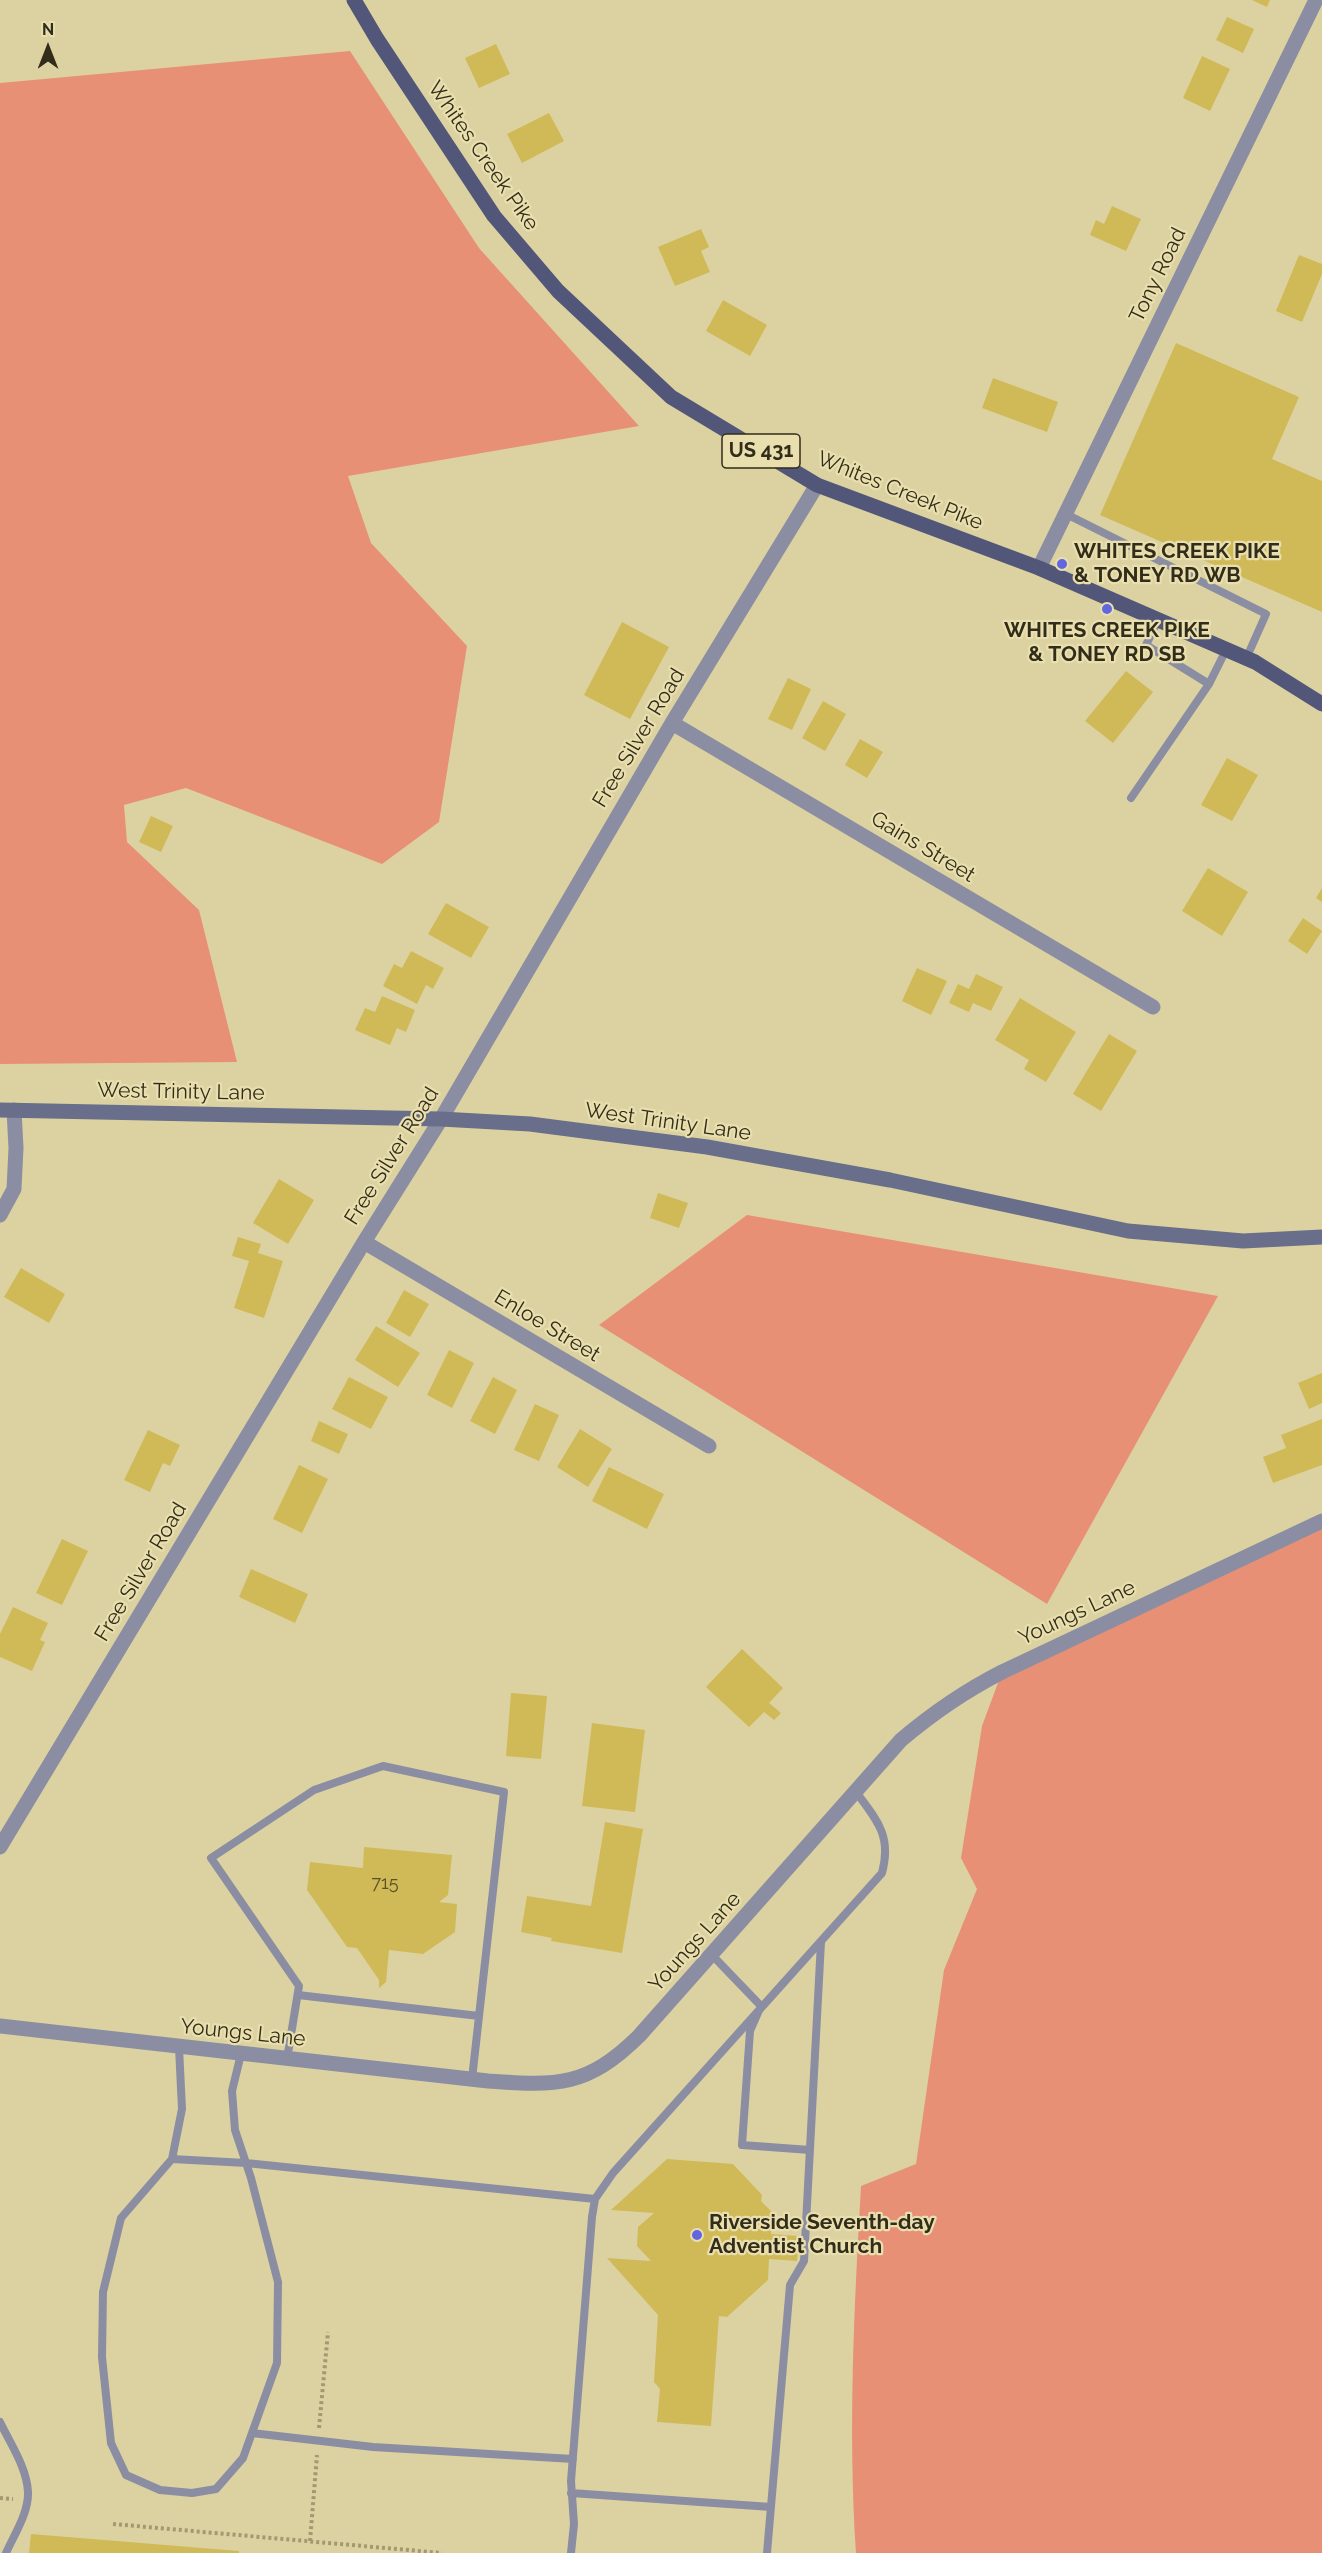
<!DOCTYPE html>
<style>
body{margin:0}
#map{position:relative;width:1322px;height:2553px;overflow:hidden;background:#dcd2a1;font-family:Raleway,sans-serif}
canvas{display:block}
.north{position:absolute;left:18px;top:18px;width:60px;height:60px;-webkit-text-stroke:4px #e9dfae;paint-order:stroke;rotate:0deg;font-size:16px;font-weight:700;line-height:24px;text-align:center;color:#322d1a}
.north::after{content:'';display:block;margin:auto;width:21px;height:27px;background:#322d1a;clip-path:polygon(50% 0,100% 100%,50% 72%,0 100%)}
</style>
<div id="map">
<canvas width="1322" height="2553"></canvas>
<div class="north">N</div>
</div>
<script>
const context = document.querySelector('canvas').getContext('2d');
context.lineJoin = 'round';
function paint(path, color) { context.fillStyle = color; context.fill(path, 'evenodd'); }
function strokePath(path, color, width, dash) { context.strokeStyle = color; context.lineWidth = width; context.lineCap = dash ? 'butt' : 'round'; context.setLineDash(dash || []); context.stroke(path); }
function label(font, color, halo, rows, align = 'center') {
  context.font = font + ' Raleway,sans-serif'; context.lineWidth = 4.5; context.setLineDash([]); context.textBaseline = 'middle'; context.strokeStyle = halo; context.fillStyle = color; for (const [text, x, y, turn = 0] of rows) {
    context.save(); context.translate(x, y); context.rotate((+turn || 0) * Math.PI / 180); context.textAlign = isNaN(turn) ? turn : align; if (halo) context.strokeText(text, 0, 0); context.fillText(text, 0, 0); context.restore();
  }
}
paint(new Path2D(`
 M350,51L479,248L639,426L348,476L371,543L467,646L439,822L382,864L186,788L124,805L127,842L199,910L237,1062L0,1064V83Z
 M747,1215L1218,1296L1047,1604L599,1325Z
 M1322,1522V2553H856C848,2430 854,2309 861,2186L916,2164L944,1970L977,1889L961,1858L982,1726L1002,1672Z`), '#e89076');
paint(new Path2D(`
 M1252,0H1270L1267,7Z
 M1227,17L1254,29L1243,53L1216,40Z
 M496,44L510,74L479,88L465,58Z
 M1202,56L1230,69L1210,111L1183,98Z
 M549,113L564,141L522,163L507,134Z
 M1112,206L1141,219L1126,251L1090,235L1096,220L1104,224Z
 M701,229L709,247L701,251L710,272L675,286L658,247Z
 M1299,255L1322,264V274L1302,322L1276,311Z
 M723,300L767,325L750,356L706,331Z
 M1176,343L1299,397L1272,459L1322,481V612L1100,515Z
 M993,378L1058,402L1047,432L982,408Z
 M622,622L669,647L630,719L584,695Z
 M1126,671L1153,692L1113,743L1085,721Z
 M788,678L811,689L792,730L768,719Z
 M823,701L846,714L825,751L802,738Z
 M860,739L883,752L867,778L845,765Z
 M1227,758L1258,775L1232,821L1201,805Z
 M151,816L173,826L161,852L139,842Z
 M1208,868L1248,892L1222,936L1182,911Z
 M1322,888V902L1316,898Z
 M446,903L489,927L471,958L428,934Z
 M1303,918L1322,931L1307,954L1288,941Z
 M411,951L444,968L433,989L426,985L417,1004L383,986L394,964L402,968Z
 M917,968L947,981L931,1015L902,1001Z
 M976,974L1003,987L991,1011L973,1003L969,1012L949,1003L958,984L969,989Z
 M382,996L415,1010L406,1032L397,1028L390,1045L355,1030L365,1008L375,1012Z
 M1020,998L1076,1032L1046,1082L1024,1069L1029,1060L995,1040Z
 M1109,1034L1137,1051L1101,1111L1073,1094Z
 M279,1179L314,1200L288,1244L253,1223Z
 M658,1193L688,1203L679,1228L650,1218Z
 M238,1237L261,1244L258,1253L283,1261L264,1318L234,1308L249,1261L232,1256Z
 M21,1268L65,1294L49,1323L4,1297Z
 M404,1290L429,1304L410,1337L386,1323Z
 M376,1326L420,1353L398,1387L355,1360Z
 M449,1350L474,1363L452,1408L427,1395Z
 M1322,1373V1403L1309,1409L1298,1383Z
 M349,1377L388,1397L371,1429L332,1409Z
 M493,1377L517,1390L495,1434L470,1421Z
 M535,1404L559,1415L539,1461L514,1450Z
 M1322,1419V1465L1273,1483L1263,1457L1286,1448L1281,1435Z
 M319,1421L348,1434L339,1454L311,1441Z
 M580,1429L612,1449L588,1487L557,1467Z
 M148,1430L180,1445L170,1466L163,1463L150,1492L124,1480Z
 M299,1465L328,1479L302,1533L273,1519Z
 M609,1467L664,1494L647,1529L592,1501Z
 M62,1539L88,1551L62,1605L36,1593Z
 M251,1569L308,1594L295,1623L239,1597Z
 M13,1607L48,1623L40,1640L45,1642L32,1671L0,1657V1634Z
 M742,1649L783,1688L769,1703L781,1713L774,1720L764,1712L749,1727L706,1687Z
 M511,1693L547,1696L541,1759L506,1756Z
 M592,1723L645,1730L635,1812L582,1806Z
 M605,1822L643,1829L622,1953L551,1941L552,1938L521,1932L527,1896L591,1906Z
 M364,1847L452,1855L448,1895L439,1902L457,1904L455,1932L423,1954L389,1950L386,1982L379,1988V1980L357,1948L347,1947L307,1890L310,1862L363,1868Z
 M667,2159L733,2164L762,2195L761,2201L773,2213L771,2234L799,2236L797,2261L769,2259L768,2280L727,2317L719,2316L711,2426L657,2422L660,2389L654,2382L658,2315L607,2258L651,2261L637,2246L638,2227L654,2213L611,2210Z
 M31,2534L239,2551V2553H29Z`), '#d0ba57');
strokePath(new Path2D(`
 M319,2428L328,2332
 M0,2498L13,2499
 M113,2524L442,2553
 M310,2541L317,2455`), '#a29973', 4, [3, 3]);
strokePath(new Path2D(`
 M1066,514L1266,614L1246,659
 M1158,620L1146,645L1209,684L1226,650
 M1131,798L1209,684
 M712,1955L761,2006L750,2031L742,2145L810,2150
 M298,1995L479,2016
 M179,2047L182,2109L172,2159L121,2218L103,2292L102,2357L111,2443L126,2475L160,2490L192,2493L216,2489L243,2458L277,2363L278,2282L251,2178L235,2130L232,2091L241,2054
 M287,2059L299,1986L211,1858L314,1790L383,1766L504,1792L472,2079
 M172,2159L246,2163L595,2199
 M0,2422C10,2443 27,2468 28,2492C29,2512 14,2535 6,2553
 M252,2433L373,2447L573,2459
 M571,2493L771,2507
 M571,2553L574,2524L571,2481L592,2217L595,2199L613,2173L882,1873C892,1836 877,1820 856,1792
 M767,2553L790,2285L804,2261L821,1942`), '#8b8ea2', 8);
strokePath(new Path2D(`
 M1039,568L1316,0
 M672,723L1153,1007
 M0,1215L14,1189L16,1148L14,1110
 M364,1242L709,1446
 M0,1847L364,1242L441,1119L672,723L817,485
 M0,2026L488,2081C558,2086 587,2087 639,2036L901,1740C934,1712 963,1692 1002,1672L1322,1521`), '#8b8ea2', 15);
strokePath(new Path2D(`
 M0,1110L441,1119L530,1124L707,1147L890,1180L1128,1231L1243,1241L1322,1237`), '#696e8a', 15);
strokePath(new Path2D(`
 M354,0L377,39L494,216L558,291L671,397L817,485L1039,568L1255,662L1322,704`), '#525779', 15);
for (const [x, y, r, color] of [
 [1062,564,6,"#6267e0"],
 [1107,609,6,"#6267e0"],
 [697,2235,6,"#6267e0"]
]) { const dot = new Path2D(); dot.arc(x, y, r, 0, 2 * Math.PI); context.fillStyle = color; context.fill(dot); strokePath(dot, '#e9dfae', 2); }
label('18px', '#5a5029', null, [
 ["715",385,1884]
]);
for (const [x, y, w] of [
 [761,451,78]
]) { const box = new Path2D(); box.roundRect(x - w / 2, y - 17, w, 34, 4.5); context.fillStyle = '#e9dfae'; context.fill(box); strokePath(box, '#322d1a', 1.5); }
label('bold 20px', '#322d1a', null, [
 ["US 431",761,451]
]);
label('21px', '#322d1a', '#e9dfae', [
 ["Whites Creek Pike",483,156,55],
 ["Tony Road",1158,275,-64],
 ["Whites Creek Pike",900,491,22],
 ["Free Silver Road",639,738,-59],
 ["Gains Street",923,847,31],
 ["West Trinity Lane",181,1092,1],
 ["West Trinity Lane",668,1122,8],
 ["Free Silver Road",392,1156,-58],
 ["Enloe Street",547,1326,31],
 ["Free Silver Road",141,1572,-59],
 ["Youngs Lane",1077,1613,-25],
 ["Youngs Lane",695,1942,-48],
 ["Youngs Lane",243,2033,6]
]);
label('bold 21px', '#322d1a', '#e9dfae', [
 ["WHITES CREEK PIKE",1074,552],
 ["& TONEY RD WB",1074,576],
 ["WHITES CREEK PIKE",1107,631,"center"],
 ["& TONEY RD SB",1107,655,"center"],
 ["Riverside Seventh-day",709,2223],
 ["Adventist Church",709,2247]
], 'left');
</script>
